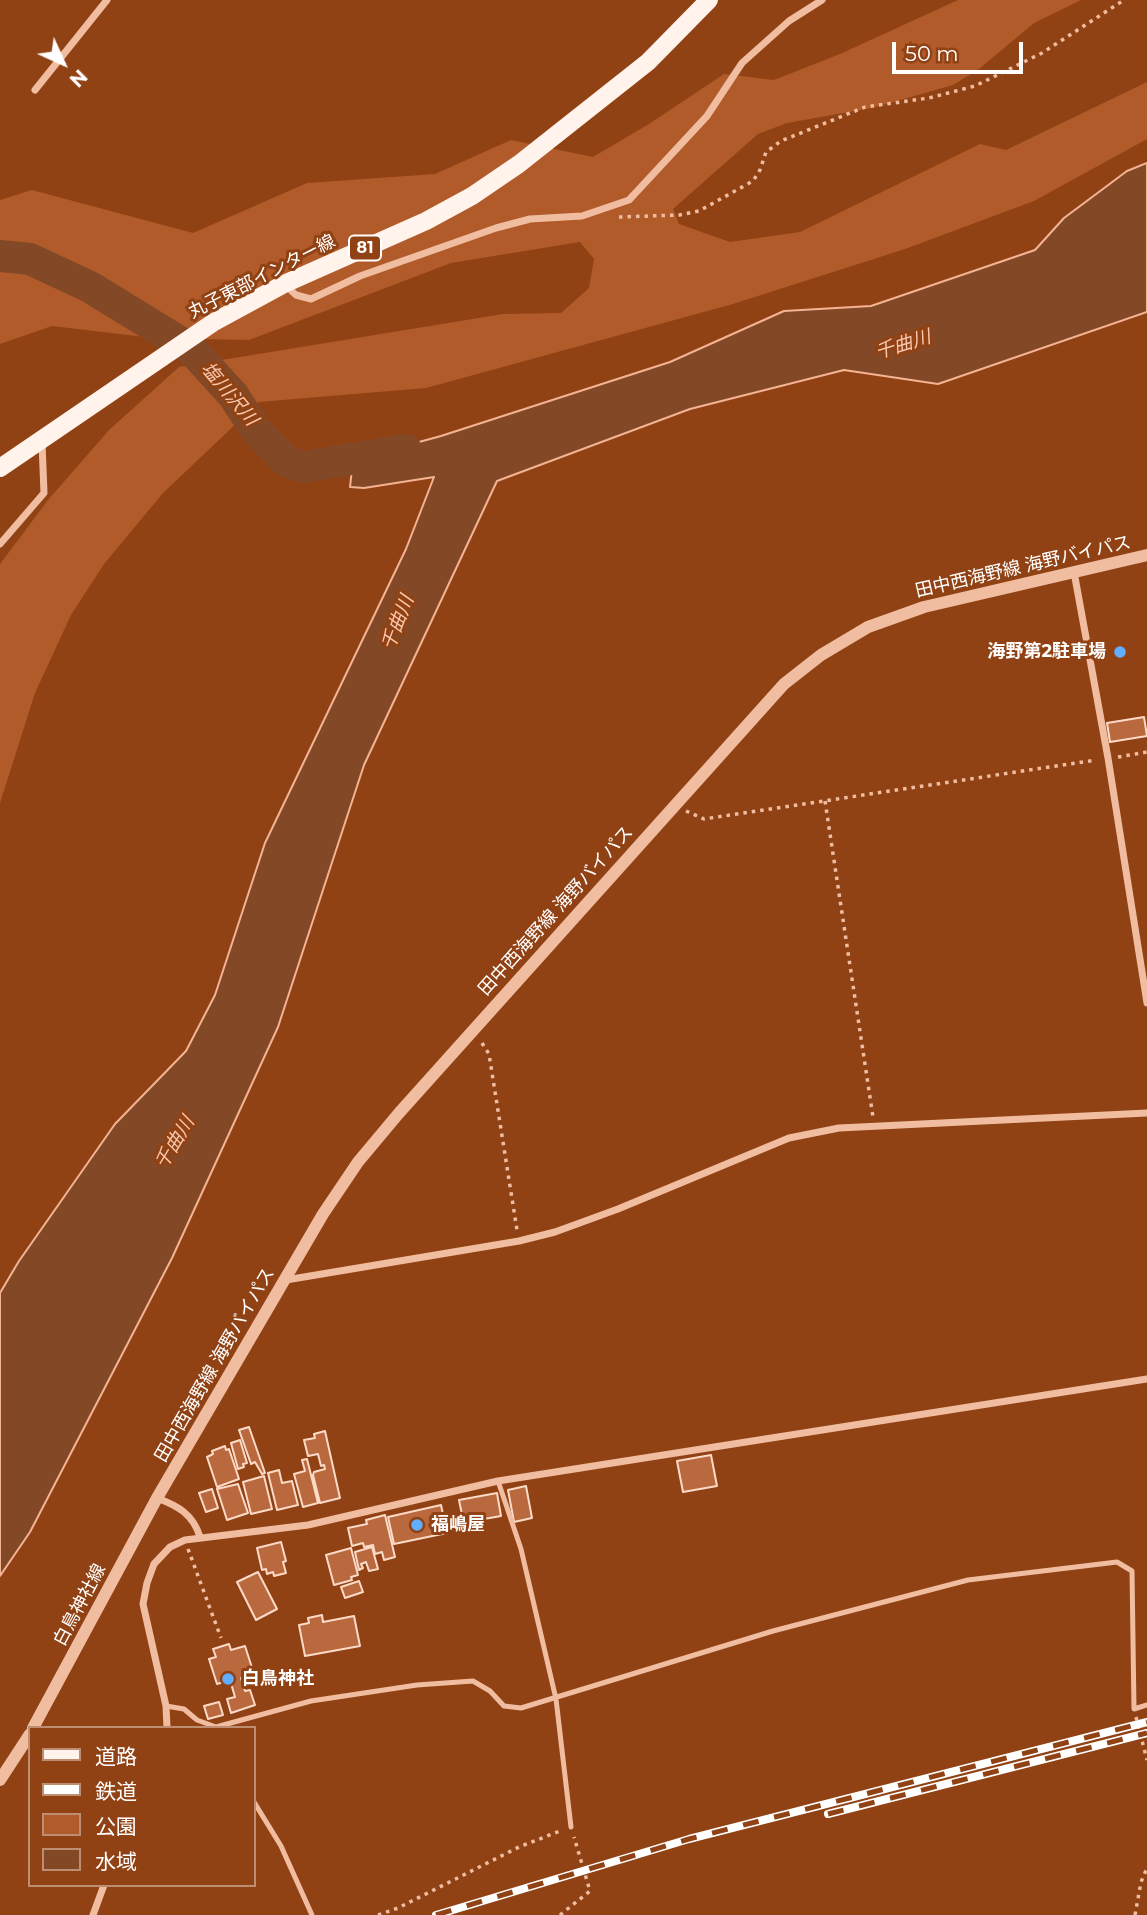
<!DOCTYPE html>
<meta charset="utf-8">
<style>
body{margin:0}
#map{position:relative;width:1147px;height:1915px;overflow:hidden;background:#914214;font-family:Montserrat,"Noto Sans JP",sans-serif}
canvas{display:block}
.legend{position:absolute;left:28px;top:1726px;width:228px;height:161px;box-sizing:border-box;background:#914214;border:2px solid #bd8e72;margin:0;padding:9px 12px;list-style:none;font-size:21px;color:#fff}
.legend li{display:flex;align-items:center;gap:14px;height:35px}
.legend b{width:35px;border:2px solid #bd8e72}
.north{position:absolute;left:28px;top:28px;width:70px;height:70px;-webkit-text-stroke:5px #914214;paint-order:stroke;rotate:135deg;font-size:19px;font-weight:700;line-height:28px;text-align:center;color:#fff}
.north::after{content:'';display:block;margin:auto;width:24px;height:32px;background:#fff;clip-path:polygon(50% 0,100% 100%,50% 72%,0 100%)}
.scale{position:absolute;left:892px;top:42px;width:131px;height:32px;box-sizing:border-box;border:4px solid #fff;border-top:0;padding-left:9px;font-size:21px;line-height:24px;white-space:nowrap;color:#fff;-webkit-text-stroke:5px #914214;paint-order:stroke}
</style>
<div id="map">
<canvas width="1147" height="1915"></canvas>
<ul class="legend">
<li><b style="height:9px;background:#fff3eb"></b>道路</li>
<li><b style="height:9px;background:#fff"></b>鉄道</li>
<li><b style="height:19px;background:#b15a2a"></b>公園</li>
<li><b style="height:19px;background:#834927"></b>水域</li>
</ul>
<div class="north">N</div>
<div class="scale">50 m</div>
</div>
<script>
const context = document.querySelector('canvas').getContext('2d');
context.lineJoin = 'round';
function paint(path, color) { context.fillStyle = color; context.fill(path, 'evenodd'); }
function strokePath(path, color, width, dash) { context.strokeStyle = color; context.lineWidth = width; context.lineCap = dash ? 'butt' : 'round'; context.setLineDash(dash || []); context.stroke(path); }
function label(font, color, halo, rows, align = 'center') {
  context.font = font + ' Montserrat,"Noto Sans JP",sans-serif'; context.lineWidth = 6; context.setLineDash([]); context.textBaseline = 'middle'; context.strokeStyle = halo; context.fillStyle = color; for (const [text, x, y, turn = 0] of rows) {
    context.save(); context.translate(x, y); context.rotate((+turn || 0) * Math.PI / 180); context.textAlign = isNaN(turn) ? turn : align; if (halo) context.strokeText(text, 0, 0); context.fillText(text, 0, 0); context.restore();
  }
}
paint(new Path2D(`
 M958,0H1081L1034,23L979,69L953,85L872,108L787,123L758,134L673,209L679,224L730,242L800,232L980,144L1006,150L1147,82V139L1034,201L905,249L733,304L426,388L259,402L163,493L104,564L71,615L35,693L0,803V564L48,500L109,430L179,367L503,314L561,313L589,288L594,259L580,242L451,263L249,340L153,338L52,326L0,344V200L32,190L193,233L307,183L435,174L511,140L593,157L649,124L724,74L774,80L840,54Z`), '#b15a2a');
const water = new Path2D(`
 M1147,163V312L938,384L844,370L690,409L497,481L364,765L278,1027L172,1258L30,1532L0,1576V1293L19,1261L115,1124L186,1051L215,995L265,843L406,549L434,477L364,488L350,487L353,460L441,436L670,362L784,311L871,306L1035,250L1064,218L1127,171Z`);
paint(water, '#834927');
strokePath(water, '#f4b493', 2);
strokePath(new Path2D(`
 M0,256L30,259L90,287L191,349L233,395L256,430L286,461L303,467L406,450`), '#834927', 32);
const building = new Path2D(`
 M1144,717L1147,736L1110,742L1107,723Z
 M249,1427L265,1473L262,1474L255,1462L251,1464L239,1430Z
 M325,1431L340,1498L320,1503L313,1475L314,1472L325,1469L324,1465L321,1466L318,1454L308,1456L304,1440L315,1438L314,1434Z
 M240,1440L247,1463L243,1464L244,1467L238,1469L231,1443Z
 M225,1446L226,1450L229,1449L239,1479L217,1487L207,1457L213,1454L212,1451Z
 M711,1455L717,1486L683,1492L677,1461Z
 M307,1459L318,1503L303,1507L294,1474L305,1471L302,1460Z
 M279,1470L282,1483L292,1481L298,1505L277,1510L268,1473Z
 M264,1476L272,1509L251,1514L243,1482Z
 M238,1484L248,1513L227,1520L217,1489Z
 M526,1486L532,1518L514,1522L508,1490Z
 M212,1489L218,1508L206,1512L199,1493Z
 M497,1493L501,1516L484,1519L485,1526L465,1530L459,1500Z
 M441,1505L447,1533L394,1544L388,1517Z
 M385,1515L395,1557L384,1560L382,1552L375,1554L373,1545L364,1547L363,1543L352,1546L348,1528L367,1524L366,1520Z
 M281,1542L286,1561L283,1562L286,1573L274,1576L273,1572L267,1574L266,1569L262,1570L257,1548Z
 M372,1547L378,1569L369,1571L366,1562L361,1564L363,1568L359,1570L355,1552Z
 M351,1548L358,1575L351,1577L352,1580L334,1585L326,1555Z
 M258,1572L277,1609L256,1620L237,1582Z
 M359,1581L363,1592L345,1598L341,1587Z
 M322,1615L323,1622L354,1616L360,1646L305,1656L299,1625L309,1623L308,1618Z
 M229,1644L231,1650L245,1646L254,1674L241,1678L245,1691L250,1690L255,1705L231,1713L227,1699L235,1697L230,1680L217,1684L209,1659L216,1657L213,1649Z
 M219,1702L223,1715L208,1719L204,1706Z`);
paint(building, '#b9693d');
strokePath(building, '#fcdac8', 2);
strokePath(new Path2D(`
 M619,217L679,215L699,211L753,181L760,170L766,152L781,141L865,107L929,98L975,86L1042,53L1124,0
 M1118,757L1147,752
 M825,801L873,1117
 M686,811L704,819L1096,760
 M482,1043L489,1054L517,1230
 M188,1549L221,1638
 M1136,1717L1147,1760
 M378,1915L398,1908L519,1847L560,1831
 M560,1915L590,1891L574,1837
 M1135,1915L1141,1882L1147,1868`), '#f1bda1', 3.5, [3.5, 5]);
strokePath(new Path2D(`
 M498,1481L521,1549L556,1699L571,1827
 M166,1706L184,1709L197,1720L216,1727L311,1701L417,1685L473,1681L490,1691L504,1706L521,1708L773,1631L968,1580L1117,1562L1132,1571L1134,1709L1147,1705
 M254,1802L281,1846L312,1915`), '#f1bda1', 5);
strokePath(new Path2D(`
 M35,90L107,0
 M285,285L296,295L311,299L360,276L496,228L530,219L582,216L629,200L707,116L742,63L789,21L822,0
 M0,544L44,493L42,443
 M1074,572L1108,758L1147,1003
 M286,1280L519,1241L555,1232L618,1209L789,1138L839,1128L1147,1113
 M157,1498C178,1506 193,1514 200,1537
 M167,1728L166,1706L143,1604L147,1583L154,1564L170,1547L185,1540L308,1525L498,1481L1147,1379
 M93,1915L104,1885`), '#f1bda1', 7);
strokePath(new Path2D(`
 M33,1728L157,1498L323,1214L358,1162L399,1113L784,684L821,655L868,627L924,607L1147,555
 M0,1780L30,1734`), '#f1bda1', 12);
strokePath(new Path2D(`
 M0,468L214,322L284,284L426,221L472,196L519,164L648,62L709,0`), '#fff3eb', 18);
const rail = new Path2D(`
 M828,1814L1147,1733
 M436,1915L689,1839L1147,1722`);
strokePath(rail, '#fff', 8);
strokePath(rail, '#914214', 5, [16]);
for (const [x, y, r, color] of [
 [1120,652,7,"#61adff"],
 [417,1525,7,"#61adff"],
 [228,1679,7,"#61adff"]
]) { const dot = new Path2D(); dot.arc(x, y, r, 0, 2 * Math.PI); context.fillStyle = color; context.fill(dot); strokePath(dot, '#914214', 2.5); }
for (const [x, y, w] of [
 [365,248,32]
]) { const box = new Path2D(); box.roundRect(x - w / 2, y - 12.5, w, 25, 5); context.fillStyle = '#914214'; context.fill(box); strokePath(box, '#fff', 2); }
label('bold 16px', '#fff', null, [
 ["81",365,248]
]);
label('18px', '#fff', '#914214', [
 ["丸子東部インター線",262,277,-27],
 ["田中西海野線 海野バイパス",1023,567,-13],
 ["田中西海野線 海野バイパス",556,911,-48],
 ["田中西海野線 海野バイパス",215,1365,-60],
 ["白鳥神社線",80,1605,-62]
]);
label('bold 18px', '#fff', '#914214', [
 ["海野第2駐車場",1106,652,"right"],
 ["福嶋屋",431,1525],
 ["白鳥神社",242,1679]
], 'left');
label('italic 19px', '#f8c7ad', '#914214', [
 ["千曲川",903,345,-17],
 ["塩川沢川",229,394,50],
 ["千曲川",398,623,-69],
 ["千曲川",175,1143,-59]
]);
</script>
